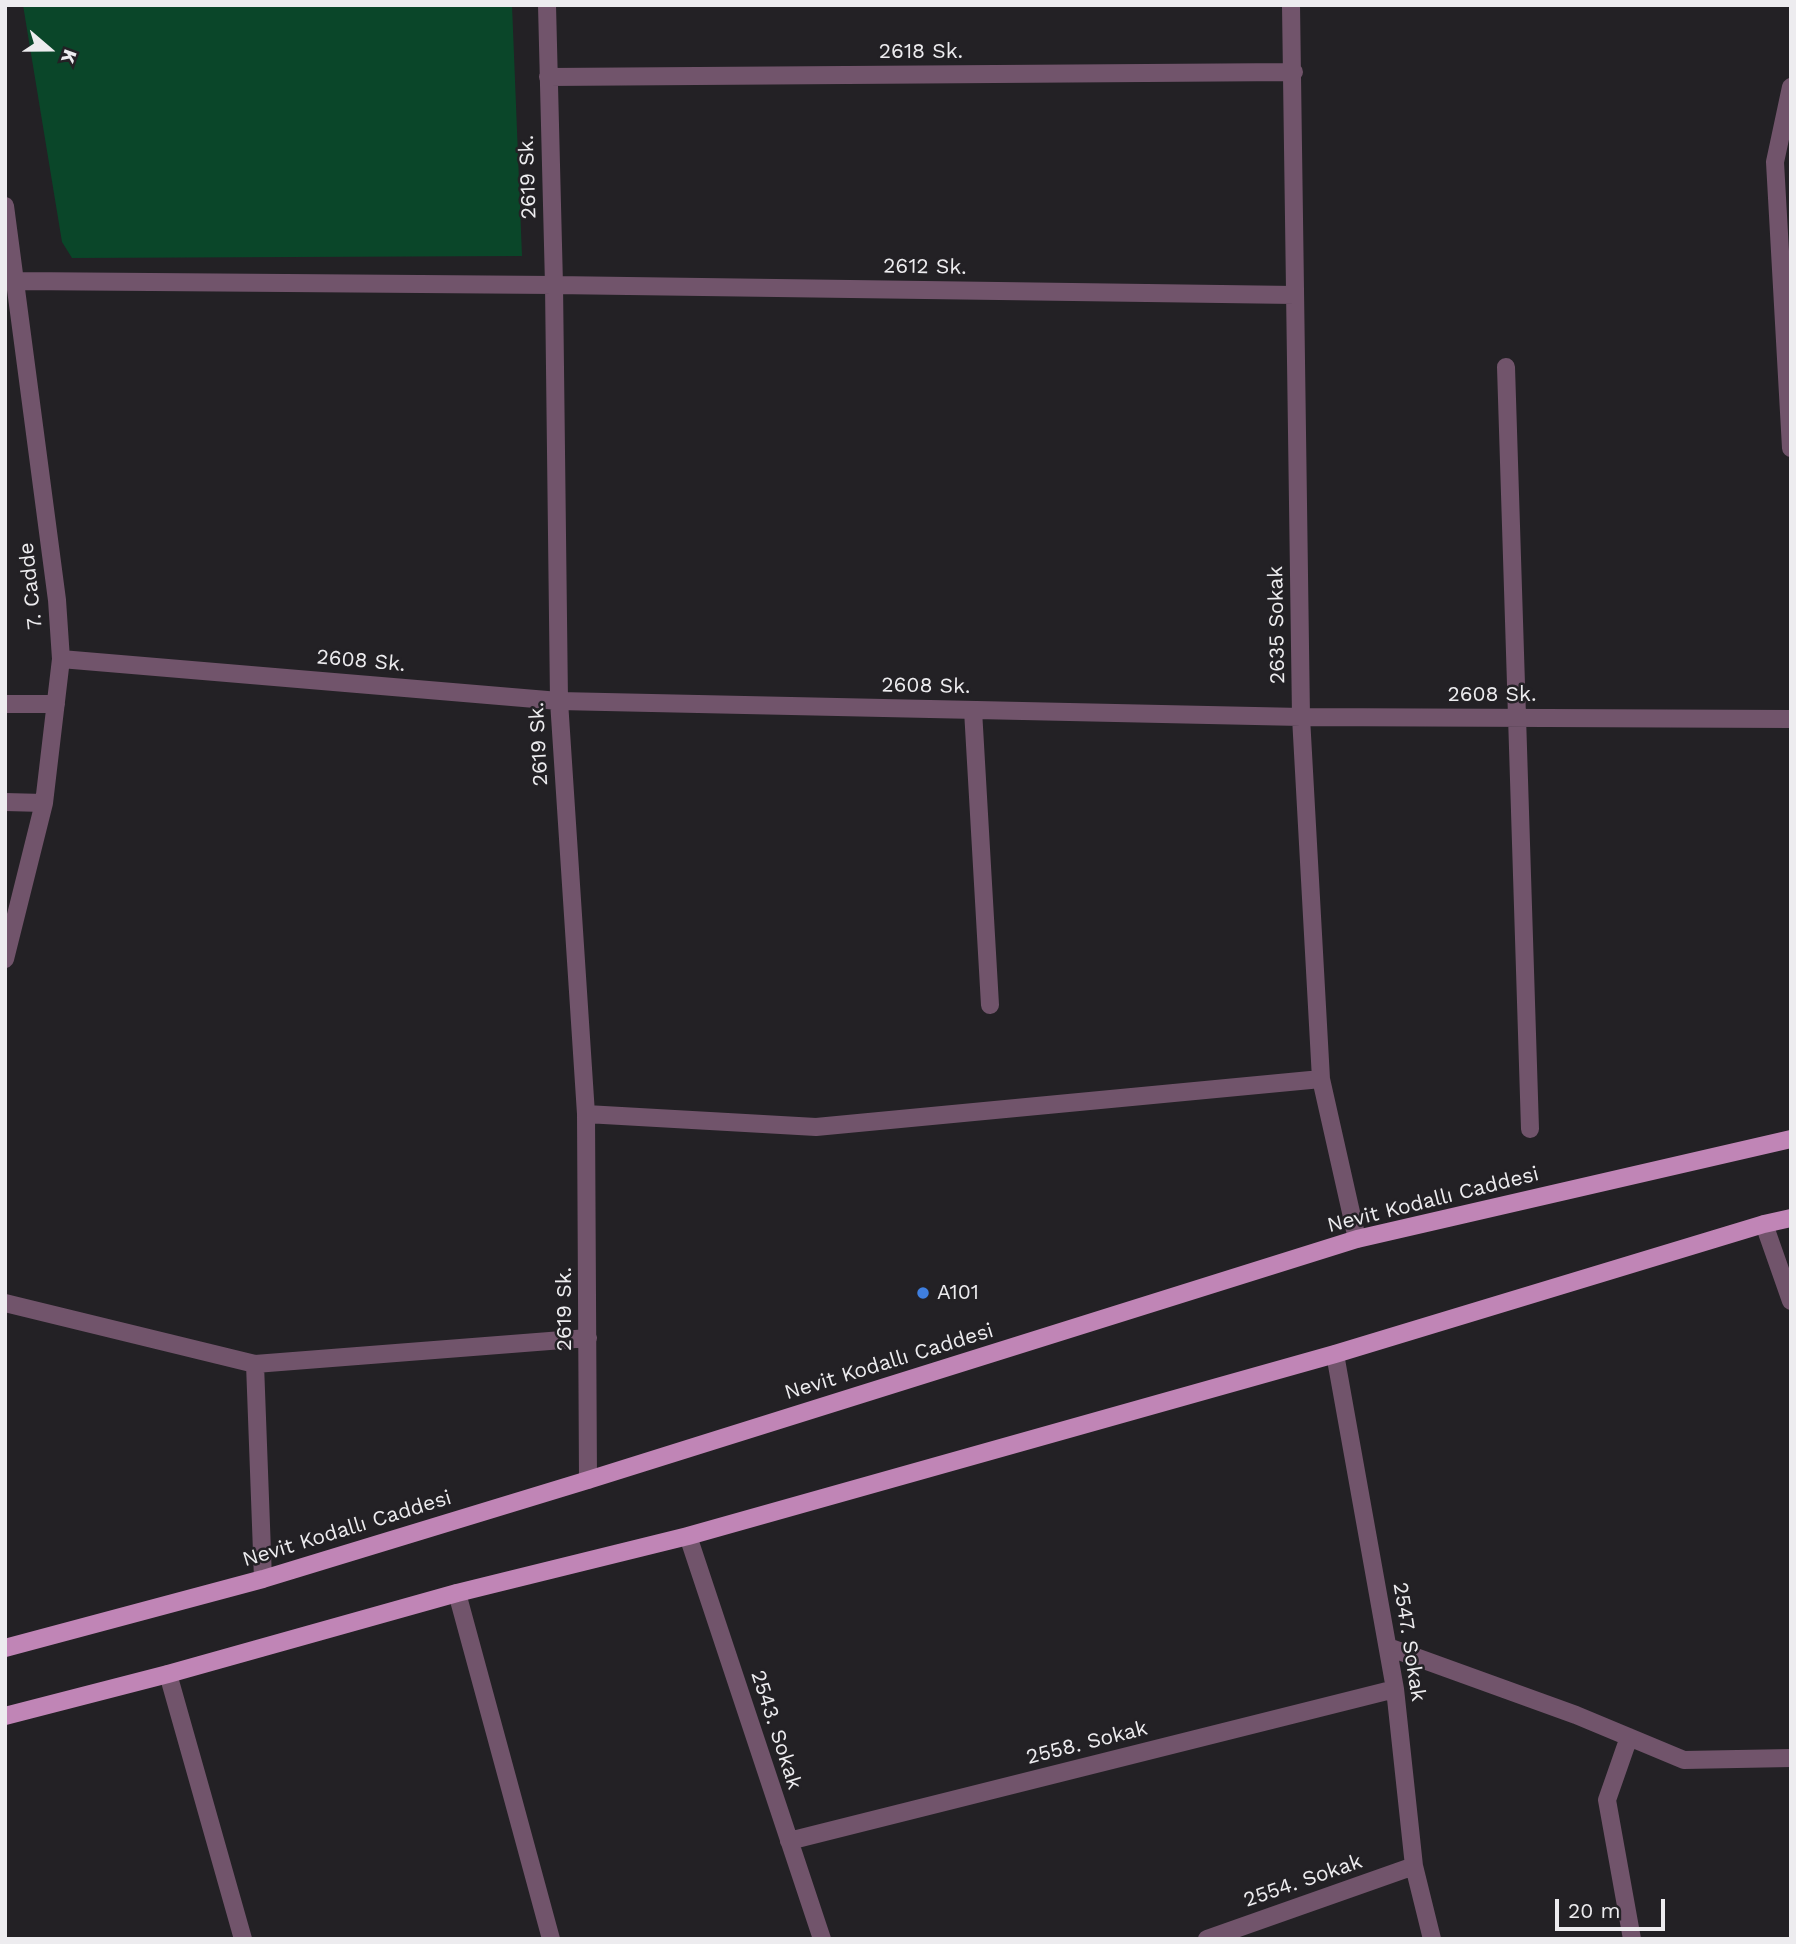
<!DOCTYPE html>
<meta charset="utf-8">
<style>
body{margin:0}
#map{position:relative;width:1796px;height:1944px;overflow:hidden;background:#232125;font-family:"Work Sans",sans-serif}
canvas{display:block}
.frame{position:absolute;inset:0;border:7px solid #edecef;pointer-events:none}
.north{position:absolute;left:14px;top:14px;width:70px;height:70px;-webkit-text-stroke:5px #232125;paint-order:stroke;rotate:110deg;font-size:19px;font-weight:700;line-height:28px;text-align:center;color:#edecef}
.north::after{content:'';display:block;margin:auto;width:24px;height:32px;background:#edecef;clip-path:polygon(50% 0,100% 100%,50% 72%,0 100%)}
.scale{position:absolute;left:1555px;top:1899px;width:110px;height:32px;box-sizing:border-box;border:4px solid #edecef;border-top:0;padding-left:9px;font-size:21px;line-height:24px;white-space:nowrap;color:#edecef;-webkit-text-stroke:5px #232125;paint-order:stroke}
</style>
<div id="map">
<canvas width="1796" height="1944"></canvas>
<div class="frame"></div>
<div class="north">K</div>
<div class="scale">20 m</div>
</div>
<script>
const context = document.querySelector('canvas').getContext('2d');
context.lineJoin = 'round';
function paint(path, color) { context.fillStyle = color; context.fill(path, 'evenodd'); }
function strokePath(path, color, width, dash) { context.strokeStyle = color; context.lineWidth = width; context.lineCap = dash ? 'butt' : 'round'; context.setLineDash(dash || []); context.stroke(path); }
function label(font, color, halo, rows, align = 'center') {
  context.font = font + ' "Work Sans",sans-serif'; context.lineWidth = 5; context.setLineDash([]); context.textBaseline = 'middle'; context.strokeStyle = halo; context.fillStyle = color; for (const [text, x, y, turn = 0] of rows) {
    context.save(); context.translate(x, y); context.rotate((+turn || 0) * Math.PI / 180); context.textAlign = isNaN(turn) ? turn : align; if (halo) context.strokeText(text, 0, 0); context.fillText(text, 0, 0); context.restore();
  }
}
paint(new Path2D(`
 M23,5H512L522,256L72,258L62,242Z`), '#0a4629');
strokePath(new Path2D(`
 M547,5L554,285L559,701L586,1114L588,1480
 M1291,5L1301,717L1321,1079L1357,1239
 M548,77L1294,72
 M1791,87L1775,162L1791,448
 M5,206L57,600L61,659L44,803L5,959
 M17,281L554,285L1295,295
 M1506,367L1530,1129
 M61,659L559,701L1301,717L1791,719
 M5,704H56
 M973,710L990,1005
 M5,802L44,803
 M586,1114L816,1127L1321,1079
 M1764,1224L1791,1301
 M5,1303L255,1364L588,1338
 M1335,1354L1395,1689L1414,1866L1432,1939
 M255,1364L263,1579
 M688,1536L822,1939
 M457,1593L551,1939
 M1388,1647L1576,1715L1684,1760L1791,1758
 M168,1674L243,1939
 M1629,1737L1607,1800L1632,1939
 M789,1841L1395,1689
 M1207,1939L1414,1866`), '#71546b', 18);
strokePath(new Path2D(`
 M5,1648L263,1579L588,1480L1357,1239L1791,1139
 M5,1716L168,1674L457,1593L688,1536L1335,1354L1764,1224L1791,1218`), '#c085b6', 18);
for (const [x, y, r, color] of [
 [923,1293,7,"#3f7fe0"]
]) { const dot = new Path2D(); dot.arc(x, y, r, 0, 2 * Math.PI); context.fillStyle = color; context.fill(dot); strokePath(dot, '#232125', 2.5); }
label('21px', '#edecef', '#232125', [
 ["2618 Sk.",921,52],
 ["2619 Sk.",528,177,-92],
 ["2612 Sk.",925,267,1],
 ["7. Cadde",31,586,-96],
 ["2635 Sokak",1277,625,-91],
 ["2608 Sk.",361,661,5],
 ["2608 Sk.",926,686,1],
 ["2608 Sk.",1492,695],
 ["2619 Sk.",539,744,-93],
 ["Nevit Kodallı Caddesi",1433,1200,-14],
 ["2619 Sk.",565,1309,-90],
 ["Nevit Kodallı Caddesi",889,1362,-17],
 ["Nevit Kodallı Caddesi",347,1529,-17],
 ["2547. Sokak",1409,1642,81],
 ["2543. Sokak",776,1730,72],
 ["2558. Sokak",1087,1743,-14],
 ["2554. Sokak",1303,1881,-19]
]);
label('21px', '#edecef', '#232125', [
 ["A101",937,1293]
], 'left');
</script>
